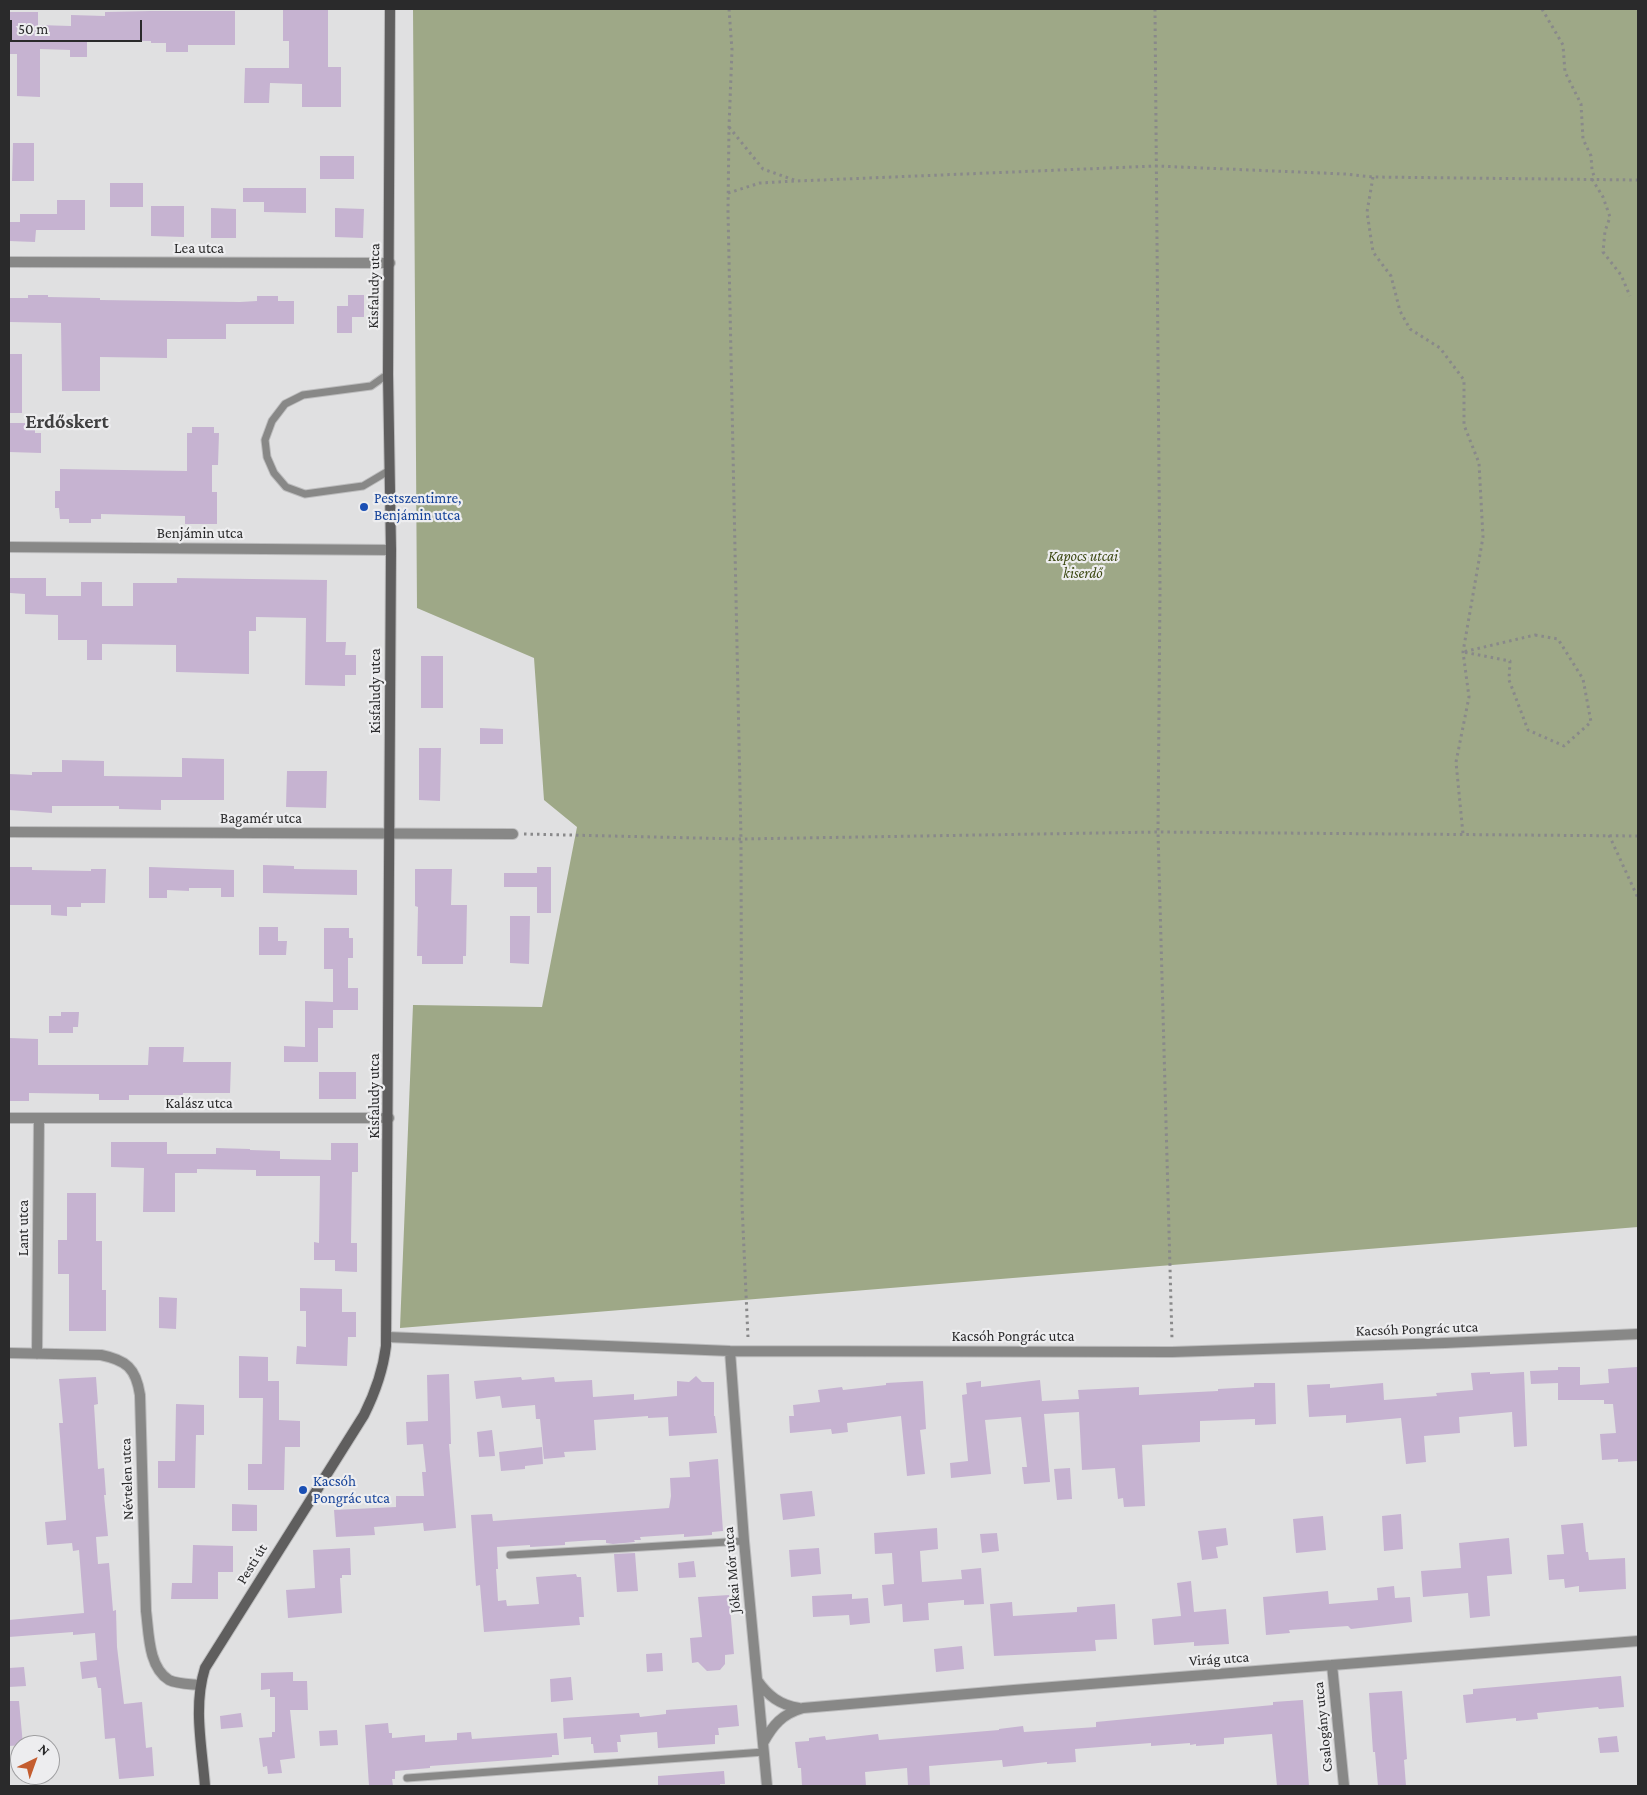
<!DOCTYPE html>
<meta charset="utf-8">
<style>
body{margin:0}
#map{position:relative;width:1647px;height:1795px;overflow:hidden;background:#e0e0e1;font-family:"Crimson Pro",serif}
canvas{display:block}
.frame{position:absolute;inset:0;border:10px solid #2a2a2b;pointer-events:none}
.north{position:absolute;left:10px;top:1735px;width:50px;height:50px;box-sizing:border-box;background:#ededef;border:1px solid #9f9fa1;border-radius:50%;rotate:42deg;font-size:14px;font-weight:700;line-height:20px;text-align:center;color:#2a2a2b}
.north::after{content:'';display:block;margin:auto;width:18px;height:22px;background:#c45d2f;clip-path:polygon(50% 0,100% 100%,50% 72%,0 100%)}
.scale{position:absolute;left:10px;top:20px;width:132px;height:22px;box-sizing:border-box;border:2px solid #2a2a2b;border-top:0;padding-left:6px;font-size:15px;line-height:18px;white-space:nowrap;color:#2a2a2b;-webkit-text-stroke:4px #ededef;paint-order:stroke}
</style>
<div id="map">
<canvas width="1647" height="1795"></canvas>
<div class="frame"></div>
<div class="north">N</div>
<div class="scale">50 m</div>
</div>
<script>
const context = document.querySelector('canvas').getContext('2d');
context.lineJoin = 'round';
function paint(path, color) { context.fillStyle = color; context.fill(path, 'evenodd'); }
function strokePath(path, color, width, dash) { context.strokeStyle = color; context.lineWidth = width; context.lineCap = dash ? 'butt' : 'round'; context.setLineDash(dash || []); context.stroke(path); }
function label(font, color, halo, rows, align = 'center') {
  context.font = font + ' "Crimson Pro",serif'; context.lineWidth = 4.5; context.setLineDash([]); context.textBaseline = 'middle'; context.strokeStyle = halo; context.fillStyle = color; for (const [text, x, y, turn = 0] of rows) {
    context.save(); context.translate(x, y); context.rotate((+turn || 0) * Math.PI / 180); context.textAlign = isNaN(turn) ? turn : align; if (halo) context.strokeText(text, 0, 0); context.fillText(text, 0, 0); context.restore();
  }
}
paint(new Path2D(`
 M413,9H1638V1227L400,1328L413,1005L542,1007L577,827L544,800L534,658L417,608Z`), '#9ea887');
paint(new Path2D(`
 M283,10H328V67H341V107H302V84L270,83L269,103H244L245,68H289V41H283Z
 M151,11H235V45H188V52H166V43H151V41L87,40V57H70V50L40,49V97L17,96V54H9V12H38V25L71,26V15L105,16V12Z
 M13,143H34V181H12Z
 M320,156H354V179H320Z
 M110,183H143V207H110Z
 M243,188H306V213L264,212V202H243Z
 M57,200H85V230H36L35,242L9,241V222H20V214H57Z
 M151,206H184V237L151,236Z
 M211,208L236,209V238H211Z
 M335,208L364,209L363,238L335,237Z
 M28,295H48V297L100,298V300L240,302L257,301V296H278V301H294V324H226V339H167V358L100,357V391H62L61,323L9,322V298H28Z
 M348,295H364V317H352V333H337V306H348Z
 M9,354H22V413H9Z
 M9,423H35V433H41V453L9,452Z
 M192,427H214V433H219L218,465H212V492H217V524H185V516L101,514V519H91V523H69V519H60L59,508H55V491H60V469L187,471V433H192Z
 M10,578H46V596H81V582H102V606H133V583H177V578L327,580L326,642H346L345,655H356V675H345V686L305,685L306,618L256,617V631H249V674L176,672V645L102,644V660H87V640H58V615L25,614V594L10,593Z
 M421,656H443V708H421Z
 M480,728L503,729V744H480Z
 M419,748H441L440,801L419,800Z
 M182,758L224,759V800H161V810L119,809V806H52V813L9,810V774L32,775V772H62V760L104,761V776L182,777Z
 M287,771H327L326,808L286,807Z
 M263,865L294,866V869L357,870V895L263,893Z
 M9,867H32V870L91,871V869H106L105,903H81V907H67V916L51,915V905H9Z
 M149,867L234,870V897H221V888H189V891L167,890V898H149Z
 M537,867H551V913H537V887H504V873H537Z
 M415,869H452L451,905H467L466,956H463V964H422V956H417L418,907L415,906Z
 M510,916H530L529,964L510,963Z
 M259,927H278V941H287L286,955H259Z
 M324,928H349V938H353V958H348V988H358V1010H333V969H324Z
 M305,1001L333,1002V1028H318V1062H284V1046L305,1047Z
 M61,1012H79L78,1027H73V1033H49V1016H61Z
 M9,1038L38,1039V1065H148L149,1047H184L183,1062H231L230,1093H183V1095H129V1100H99V1094L29,1093V1101H9Z
 M319,1072H356V1099H319Z
 M111,1142H167V1154H216V1148L250,1149V1150L280,1151V1159L331,1160V1143H358V1172H352L351,1243H357V1272L335,1271V1260H314V1242L319,1243L320,1176H256V1170L197,1169V1173H175V1212H143L144,1168L111,1167Z
 M67,1193H96V1241H102V1290H106V1331H69V1274H58V1240H67Z
 M300,1288L342,1289V1312H356V1337H348L347,1366L296,1364L297,1346L306,1347V1311H300Z
 M159,1297L177,1298L176,1329L159,1328Z
 M239,1356L268,1357V1381H279V1420L300,1421V1447H285L284,1490H248V1464H262L263,1398H239Z
 M1558,1367H1580V1385L1609,1383L1608,1369L1637,1367L1638,1461L1618,1462V1459L1602,1460L1600,1434L1616,1433L1613,1404H1604V1400H1558V1383L1531,1384L1530,1371L1558,1370Z
 M1490,1372V1374L1524,1372L1527,1446L1514,1447L1512,1412L1459,1417L1460,1433L1424,1436L1426,1462L1406,1464L1401,1418L1346,1423V1415L1309,1417L1307,1385L1330,1384V1388L1383,1383L1384,1400L1437,1396L1436,1393L1473,1390L1471,1373Z
 M449,1374L451,1444H449L456,1528L424,1531L423,1523L374,1527L375,1535L336,1537L334,1510L396,1507V1496H424L422,1472H426L423,1444L407,1445L406,1422L428,1421L427,1375Z
 M696,1376L702,1382H714V1416H715L717,1433L669,1436L668,1417L648,1418V1416L594,1420L596,1450L564,1452L565,1457L544,1459L540,1419H536L535,1405L502,1408L500,1396L476,1399L474,1381L521,1377L522,1380L554,1377L555,1382L592,1380L593,1397L634,1394V1400L677,1396V1381L689,1382Z
 M96,1377L98,1404L94,1405L98,1469L104,1468L106,1495H104L108,1536L96,1537L98,1564L109,1563L113,1611L116,1610L117,1647L124,1704L142,1702L146,1748L152,1747L154,1776L119,1779L115,1738L105,1739L101,1688H98L96,1677L82,1679L80,1662L97,1660L95,1633L73,1635V1632L9,1637V1620L84,1613L79,1550L73,1551L72,1543L47,1545L45,1522L66,1520V1517L59,1423H63L59,1379Z
 M1040,1380L1042,1401L1079,1399L1078,1390L1139,1387V1395L1218,1391V1389L1254,1387V1383H1275L1276,1424L1255,1425V1419L1200,1421V1442L1142,1445L1145,1506L1124,1507L1123,1498L1118,1499L1115,1468L1082,1470L1079,1412L1044,1414L1050,1482L1024,1484L1022,1467H1027L1021,1417L985,1420L991,1474L951,1478L950,1463L968,1461L962,1395L967,1394L966,1383L981,1381V1387Z
 M923,1381L926,1429L920,1430L925,1474L907,1476L901,1416L847,1423L848,1432L832,1434L831,1429L790,1433L789,1416H794L793,1405L820,1402L818,1390L842,1387L843,1390L886,1385V1383Z
 M176,1404L204,1405V1435H196L195,1488H158V1461H175Z
 M492,1430L495,1456L479,1457L477,1432Z
 M542,1447L543,1464L525,1466V1469L501,1471L499,1452Z
 M718,1459L723,1531L712,1532V1535L684,1537V1534L640,1537L641,1540H634L635,1542L613,1544L606,1543V1540H595L565,1542V1545L530,1547V1545L497,1547L498,1569H496L498,1601L506,1600L507,1606L539,1604L536,1577L576,1574L577,1577H581L584,1617H579L580,1625L484,1632L480,1585L476,1586L471,1515L492,1514L493,1521L669,1508L671,1496L670,1478L690,1477L689,1462Z
 M1070,1468L1072,1499L1057,1500L1054,1469Z
 M812,1491L815,1516L783,1520L780,1494Z
 M232,1504L257,1505V1531H232Z
 M1401,1514L1403,1549L1384,1551L1382,1516Z
 M1323,1516L1326,1550L1296,1553L1293,1519Z
 M1583,1523L1586,1552H1588L1589,1560L1625,1558L1626,1589L1579,1592V1586L1565,1588L1564,1579L1549,1580L1547,1555L1564,1554L1561,1525Z
 M937,1528L938,1549L920,1551L922,1582L962,1579L961,1570L981,1568L984,1604L964,1605V1600L928,1603L929,1620L903,1622L902,1604L884,1606L882,1585L894,1584L892,1553L875,1554L874,1533Z
 M1226,1528L1228,1545L1216,1547L1218,1558L1202,1560L1198,1531Z
 M997,1533L999,1551L982,1553L980,1534Z
 M1509,1538L1512,1574L1487,1576L1490,1616L1470,1618L1468,1593L1423,1597L1421,1571L1461,1568L1459,1543Z
 M193,1545L233,1546V1572H218V1599H171L172,1583H192Z
 M350,1548L351,1575H342V1578H340L342,1613L288,1618L286,1590L315,1588L313,1550Z
 M819,1548L821,1574L791,1577L789,1550Z
 M635,1553L638,1591L617,1592L614,1554Z
 M694,1561L696,1577L679,1578L678,1563Z
 M1191,1581L1194,1612L1226,1609L1229,1644L1194,1646V1642L1154,1645L1152,1619L1181,1616L1177,1583Z
 M1394,1586L1395,1598L1410,1597L1412,1622L1351,1629L1348,1626L1289,1630L1290,1633L1266,1635L1263,1597L1328,1591L1329,1604L1378,1600L1377,1588Z
 M852,1594V1599L868,1598L870,1623L850,1625L849,1615L813,1617L812,1596Z
 M729,1595L734,1654L725,1655V1664L720,1670L707,1671L698,1662L692,1663L690,1638L702,1637L698,1597Z
 M1012,1602L1013,1616L1077,1612V1607L1115,1604L1117,1639L1095,1640L1096,1651L994,1656L990,1604Z
 M962,1646L964,1669L936,1672L934,1649Z
 M662,1653L663,1671L647,1672L646,1654Z
 M24,1667L26,1686L9,1687V1668Z
 M293,1672V1681H307L308,1710H290L295,1758L280,1760L282,1773L268,1774L267,1766L263,1767L259,1738L272,1737V1732H275V1697H270V1689L261,1690V1673Z
 M1621,1676L1624,1707L1599,1709L1598,1707L1537,1713L1538,1719L1516,1721V1718L1466,1723L1463,1695L1473,1694V1689Z
 M571,1677L573,1700L551,1702L550,1679Z
 M1402,1691L1407,1759L1404,1760L1406,1786H1378L1375,1752H1373L1369,1693Z
 M1303,1700L1309,1786H1277L1272,1734L1224,1738V1744L1196,1746V1744L1190,1745V1743L1151,1746V1743L1075,1749L1076,1762L1047,1764V1762L1003,1767L1002,1760L929,1766L930,1786H908L907,1768L865,1772L866,1786H802L801,1768H798L795,1742L809,1741V1738L825,1736L826,1740L878,1734L879,1740L999,1730V1729L1023,1726L1024,1732L1096,1727V1722L1273,1705V1702Z
 M9,1701H19L23,1745L9,1746Z
 M737,1705L739,1726L718,1728L719,1735H715V1744L658,1748L657,1732L620,1735L621,1742H617L618,1752L594,1753L593,1744H591V1737L564,1739L563,1718L639,1713L640,1717L666,1714V1710Z
 M241,1713L243,1727L221,1729L220,1716Z
 M388,1723L389,1733H392V1738L425,1735V1742L457,1740V1733L471,1732L472,1739L557,1733L559,1755H552V1757L430,1766V1768L395,1771V1779H392L393,1786H369L365,1725Z
 M337,1730L338,1745L320,1746L319,1731Z
 M1617,1736L1619,1752L1600,1753L1598,1738Z
 M724,1771L725,1784H720V1786H658V1776Z`), '#c6b3d1');
const lane = new Path2D(`
 M388,374L371,386L303,395L285,404L272,421L265,440L267,457L274,473L286,487L305,494L363,486L390,470
 M510,1555L744,1541
 M407,1778L764,1752`);
const street = new Path2D(`
 M9,262L390,263
 M9,547L391,550
 M9,832L513,834
 M9,1118H389
 M387,1337L730,1351L1172,1352L1445,1343L1638,1334
 M730,1351L744,1541L767,1786
 M9,1353L101,1355C126,1360 136,1368 140,1395L146,1611C149,1633 148,1667 169,1680C177,1684 190,1684 200,1685
 M37,1354L39,1118
 M1332,1665L1344,1786
 M757,1680C768,1696 780,1705 799,1708
 M763,1743C773,1725 782,1714 803,1708L1014,1690L1638,1641`);
const secondary = new Path2D(`
 M205,1786C202,1747 193,1706 205,1668L364,1415C375,1393 383,1371 386,1346L391,550L388,374L390,9`);
strokePath(lane, '#bcbcbd', 9);
strokePath(street, '#bcbcbd', 12);
strokePath(secondary, '#bcbcbd', 12);
strokePath(new Path2D(`
 M729,9L732,50L729,127L728,211L741,839L742,1205L748,1338
 M1155,9L1160,589L1158,832L1172,1340
 M1542,9L1563,45L1565,72L1581,104L1583,139L1591,156L1592,170L1595,179
 M729,127L763,169L797,181L1156,166L1345,174L1373,177L1638,180
 M1373,177L1367,212L1373,252L1391,276L1400,311L1410,329L1440,348L1464,380V425L1479,463L1483,537L1463,652L1469,697L1456,762L1463,834
 M1592,179L1603,197L1610,217L1605,231L1603,252L1621,275L1630,296
 M728,193L760,183L794,181
 M1535,635L1558,639L1583,679L1591,722L1564,746L1528,730L1509,680L1510,661L1463,652Z
 M524,834L741,839L1158,832L1638,836
 M1609,835L1638,898`), '#89898a', 3, [2.5, 4]);
strokePath(lane, '#888887', 7);
strokePath(street, '#888887', 10);
strokePath(secondary, '#5f5e5e', 10);
for (const [x, y, r, color] of [
 [364,507,5,"#1a4fb4"],
 [303,1490,5,"#1a4fb4"]
]) { const dot = new Path2D(); dot.arc(x, y, r, 0, 2 * Math.PI); context.fillStyle = color; context.fill(dot); strokePath(dot, '#ededef', 2); }
label('15px', '#2a2a2b', '#ededef', [
 ["Lea utca",199,248],
 ["Kisfaludy utca",374,286,-89],
 ["Benjámin utca",200,533],
 ["Kisfaludy utca",375,691,-90],
 ["Bagamér utca",261,818],
 ["Kisfaludy utca",374,1096,-90],
 ["Kalász utca",199,1103],
 ["Lant utca",23,1228,-90],
 ["Kacsóh Pongrác utca",1417,1329,-2],
 ["Kacsóh Pongrác utca",1013,1336],
 ["Névtelen utca",127,1479,-92],
 ["Pesti út",252,1564,-58],
 ["Jókai Mór utca",732,1570,-95],
 ["Virág utca",1219,1659,-4],
 ["Csalogány utca",1323,1727,-96]
]);
label('15px', '#164399', '#ededef', [
 ["Pestszentimre,",374,498],
 ["Benjámin utca",374,515],
 ["Kacsóh",313,1481],
 ["Pongrác utca",313,1498]
], 'left');
label('italic 15px', '#3d4913', '#ededef', [
 ["Kapocs utcai",1083,556],
 ["kiserdő",1083,573]
]);
label('bold 20px', '#404041', '#ededef', [
 ["Erdőskert",67,422]
]);
</script>
